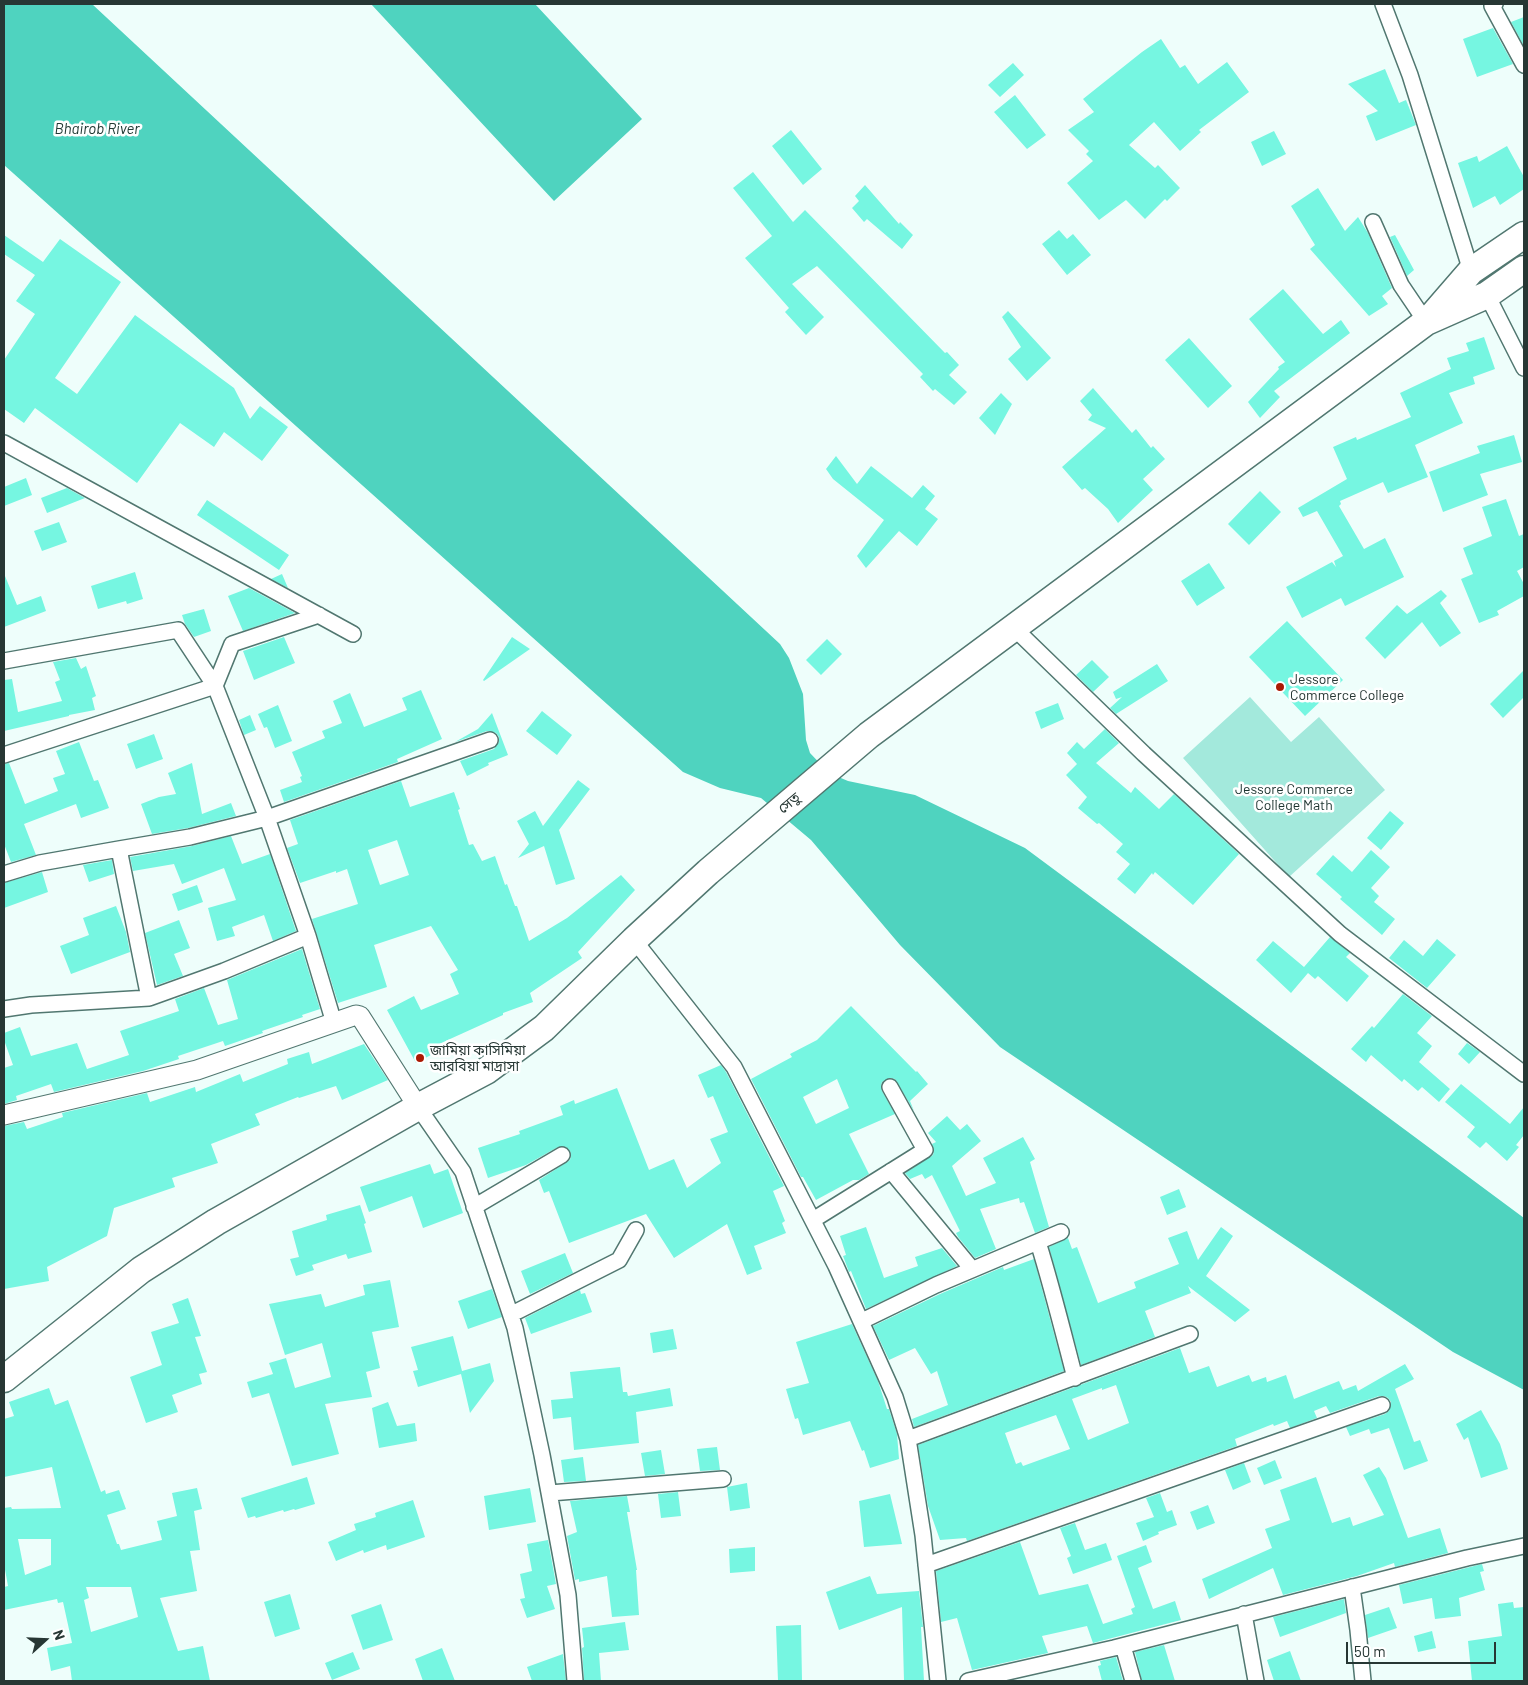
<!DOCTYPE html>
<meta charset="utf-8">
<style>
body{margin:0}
#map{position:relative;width:1528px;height:1685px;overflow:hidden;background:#eefefb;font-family:Barlow,sans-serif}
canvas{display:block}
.frame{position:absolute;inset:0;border:5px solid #273734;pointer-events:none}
.north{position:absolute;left:20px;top:1615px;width:50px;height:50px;-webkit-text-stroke:4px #fff;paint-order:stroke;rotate:70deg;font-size:14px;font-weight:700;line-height:20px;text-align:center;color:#273734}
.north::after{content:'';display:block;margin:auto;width:18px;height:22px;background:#273734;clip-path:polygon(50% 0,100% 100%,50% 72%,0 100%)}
.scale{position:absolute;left:1346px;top:1642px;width:150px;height:22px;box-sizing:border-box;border:2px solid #273734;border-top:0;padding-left:6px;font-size:15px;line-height:18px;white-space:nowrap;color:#273734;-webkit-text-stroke:4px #fff;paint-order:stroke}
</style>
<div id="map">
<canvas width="1528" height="1685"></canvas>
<div class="frame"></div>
<div class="north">N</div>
<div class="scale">50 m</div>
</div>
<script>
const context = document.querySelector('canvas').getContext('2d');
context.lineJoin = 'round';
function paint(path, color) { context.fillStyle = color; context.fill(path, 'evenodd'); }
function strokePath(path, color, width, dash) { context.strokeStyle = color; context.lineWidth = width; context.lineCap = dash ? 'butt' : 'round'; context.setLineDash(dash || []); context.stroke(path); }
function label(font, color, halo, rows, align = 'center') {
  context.font = font + ' Barlow,"Noto Sans Bengali",sans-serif'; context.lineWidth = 5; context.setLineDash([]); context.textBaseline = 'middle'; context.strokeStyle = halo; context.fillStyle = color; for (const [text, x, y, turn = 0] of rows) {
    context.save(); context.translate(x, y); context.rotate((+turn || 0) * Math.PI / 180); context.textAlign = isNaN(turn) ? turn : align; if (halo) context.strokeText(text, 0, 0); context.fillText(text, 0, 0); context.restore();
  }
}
paint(new Path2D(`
 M1250,697L1291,742L1319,717L1385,790L1289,877L1183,758Z`), '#a3e9dc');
paint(new Path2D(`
 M4,4H92L780,644L789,658L803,694L806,740L810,753L829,773L848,781L915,795L1025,848L1524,1218V1390L1453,1352L1000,1047L900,945L811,840L761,798L720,788L683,772L4,165Z
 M371,4H535L642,119L554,201Z`), '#4fd3bf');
paint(new Path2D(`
 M1524,17V46L1511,22Z
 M1493,28L1513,64L1477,77L1463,39Z
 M1161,39L1180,68L1185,65L1198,84L1227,62L1249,92L1199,130L1201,132L1180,151L1154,122L1129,145L1155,168L1158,165L1180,188L1167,201L1165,199L1145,219L1126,200L1099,220L1067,183L1093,161L1086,154L1089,151L1068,130L1094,112L1083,99L1142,52Z
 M1013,63L1024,75L1000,97L988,85Z
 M1385,69L1399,103L1406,100L1416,125L1376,141L1366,116L1378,111L1348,84Z
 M1015,95L1046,135L1027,149L994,112Z
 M791,130L822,169L803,185L772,146Z
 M1274,131L1286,154L1262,166L1251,142Z
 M1507,146L1524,177V189L1500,205L1495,196L1473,208L1458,163L1477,156L1479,162Z
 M753,172L793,222L805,210L945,353L947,352L959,365L949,375L967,392L954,405L935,389L933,391L920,377L923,374L817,266L792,284L824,317L806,335L785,312L789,308L745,258L772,236L733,188Z
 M865,185L899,224L900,222L913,235L902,249L867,219L864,222L852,208L859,201L855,196Z
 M1318,188L1345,231L1358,217L1368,233L1392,288L1382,296L1388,304L1369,316L1310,249L1315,245L1291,206Z
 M1059,230L1067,239L1073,234L1091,255L1067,275L1042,244Z
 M4,235L43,262L60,239L121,282L55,378L77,394L135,315L234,388L250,419L260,406L288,427L262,461L224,432L214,447L180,423L137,483L35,408L24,423L4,409V360L35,314L16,301L35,275L4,254Z
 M1395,235L1414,270L1407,276L1390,237Z
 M1283,289L1323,334L1341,320L1350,333L1274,391L1280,397L1260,418L1248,402L1279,369L1278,367L1285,362L1249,319Z
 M1008,311L1051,358L1027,381L1008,359L1021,347L1002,317Z
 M1484,337L1495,369L1473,377L1475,384L1449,393L1463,423L1415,445L1428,477L1388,493L1383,482L1340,501L1341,504L1339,506L1364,549L1385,538L1404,577L1345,606L1341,598L1302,618L1286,587L1332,562L1336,567L1334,561L1343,556L1317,511L1303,517L1298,508L1347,479L1333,447L1356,437L1357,440L1411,417L1400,393L1451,369L1447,358L1469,351L1466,343Z
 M1189,338L1232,386L1208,408L1165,360Z
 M1093,388L1132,433L1136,429L1151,448L1153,446L1165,459L1143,479L1153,490L1118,523L1108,509L1085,488L1082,490L1062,467L1106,428L1088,420L1092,415L1080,401Z
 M1001,393L1012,404L995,435L979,418Z
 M1514,435L1522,462L1480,474L1488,495L1443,512L1429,472L1480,453L1477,446Z
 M836,456L857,484L871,466L912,498L923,485L935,496L925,509L938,519L917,546L899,531L866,568L857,556L884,520L833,479L826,469Z
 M26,478L32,495L4,506V487Z
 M67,488L85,498L47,513L41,498Z
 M1260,491L1281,512L1249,545L1228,524Z
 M1506,499L1519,536L1524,534V567L1517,571L1524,584V596L1497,611L1499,615L1479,623L1461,579L1473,574L1463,548L1492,536L1482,507Z
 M207,500L289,555L279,570L197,515Z
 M59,522L67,542L42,551L34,531Z
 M1209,563L1225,588L1197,606L1181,581Z
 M135,572L143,599L127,604L126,601L98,609L91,586Z
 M282,574L288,588L271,579Z
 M4,576H5L17,605L41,596L46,611L4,627Z
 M249,588L295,613L243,631L228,596Z
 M1441,590L1447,596L1440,603L1461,633L1440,647L1422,622L1385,659L1365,638L1397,605L1407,614Z
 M204,609L211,631L194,637L185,624L182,615Z
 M1287,621L1343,680L1305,716L1249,657Z
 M284,637L295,663L254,680L243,651Z
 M512,637L530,649L484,681L483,680Z
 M827,639L842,654L821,675L806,660Z
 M76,658L81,669L86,666L96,696L92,698L95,710L69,715V716L4,731V680L12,679L18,712L62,701L55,682L60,680L53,662Z
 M1092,660L1109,677L1093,692L1076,675Z
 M1157,664L1168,681L1116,714L1110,708L1122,697L1116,699L1113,692Z
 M1524,670V697L1503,718L1490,704Z
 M421,690L442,739L397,759L398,762L395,763L284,802L280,790L302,782L300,777L302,776L292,752L325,738L322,731L342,723L333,701L350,693L364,727L407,710L402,698Z
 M1058,703L1064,719L1041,729L1035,712Z
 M278,705L292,741L275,748L267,727L264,728L258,714Z
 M542,711L572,735L557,755L526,731Z
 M492,713L508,755L488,763L489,765L467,776L460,761L494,749L499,742V737L496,733L487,731L455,742L478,729Z
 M250,715L256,730L244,735L239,720Z
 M1105,729L1119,743L1096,763L1131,793L1135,787L1159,809L1174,794L1239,854L1193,905L1155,872L1153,875L1152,873L1135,894L1117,879L1130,864L1116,852L1123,844L1099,823L1097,824L1078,808L1087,797L1066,775L1077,764L1067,753L1077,742L1084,749Z
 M154,734L163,759L136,769L127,744Z
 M79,742L94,781L98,780L109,808L81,818L76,804L24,824L36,855L11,862L4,844V764L9,763L25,804L58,791L53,778L65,774L56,751Z
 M192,763L202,814L231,803L236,816L188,828L152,834L141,804L159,797L176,794L168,773Z
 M578,780L590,789L559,830L575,879L556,885L544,846L518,858L529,844L517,821L535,811L543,826Z
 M401,781L410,807L454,792L460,809L458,810L469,845L473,844L482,861L495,856L505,885L507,884L515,906H517L529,941L567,918L621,875L635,890L578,952L582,958L530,993L533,1002L503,1013V1015L439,1044L442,1049L416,1063L387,1010L414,996L421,1010L459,994L450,974L458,970L431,926L374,945L387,987L338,1003L312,919L358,904L347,869L336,873V871L300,883L287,848L298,844L290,820ZM397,840L409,875L380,885L368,850Z
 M1390,811L1404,823L1381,850L1367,838Z
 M231,836L242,864L270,854L296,931L273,941L264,915L232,927L235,936L217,941L208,908L236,900L224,868L182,884L174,864L133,871L130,857L192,846Z
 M1371,850L1390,867L1371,888L1379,896L1374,902L1395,919L1382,935L1340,899L1342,897L1316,874L1333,855L1352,872Z
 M112,860L114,874L89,882L83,865Z
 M42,872L48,892L4,908V883Z
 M197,885L203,902L178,911L172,894Z
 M116,906L126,932L130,952L71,974L60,946L89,935L83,918Z
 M179,920L190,948L174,954L183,976L157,985L145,933Z
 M1330,937L1350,953L1346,957L1369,976L1347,1002L1318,976L1315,979L1308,973L1291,993L1256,960L1273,941L1304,967Z
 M1437,939L1456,955L1427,988L1389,958L1404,940L1423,956Z
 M302,949L320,1009L302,1015L303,1017L262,1031L263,1033L225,1046L223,1041L178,1056L179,1059L143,1071L54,1092L51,1084L16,1096L17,1100L4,1104V1068L13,1065L4,1040V1033L20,1027L31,1056L77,1043L87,1069L129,1055L120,1031L179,1011L175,999L204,988L218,1025L238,1019L227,980Z
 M1403,994L1432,1016L1417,1033L1432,1046L1419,1062L1450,1089L1439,1102L1422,1087L1418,1091L1404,1079L1402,1082L1371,1055L1366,1062L1351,1049L1372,1026L1374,1028Z
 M851,1006L916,1072L917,1071L928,1084L910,1101L914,1111L895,1079L890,1078L882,1082L881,1086L882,1091L895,1114L849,1134L869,1174L859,1180H853L816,1200L803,1177H801L751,1079L792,1057L790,1054L817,1040ZM837,1079L849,1108L816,1124L803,1097Z
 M1467,1043L1480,1052L1469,1064L1458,1054Z
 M364,1044L388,1080L342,1100L336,1086L299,1098L298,1097L255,1114L260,1125L211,1144L218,1163L172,1178L175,1187L114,1208L107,1236L47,1267L49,1281L4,1289V1126L24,1122L27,1129L63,1117L62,1113L147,1093L150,1102L195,1087L196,1092L240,1074L243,1082L288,1064L287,1059L309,1052L312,1064Z
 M721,1065L726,1072L784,1186L773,1191L785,1221L782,1223L786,1233L754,1246L762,1269L747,1275L727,1224L674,1258L646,1214L569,1243L549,1191L544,1193L539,1180L570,1160L571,1155L570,1151L566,1147H558L526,1165L488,1178L478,1148L520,1134L519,1131L563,1115L560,1106L574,1100L575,1104L617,1088L649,1170L674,1159L687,1188L721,1163L710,1139L728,1132L713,1096L708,1098L698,1075Z
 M1461,1084L1510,1124L1524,1107V1135L1516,1145L1519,1147L1507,1161L1486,1142L1480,1148L1467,1137L1475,1127L1445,1102Z
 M947,1116L960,1130L967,1124L981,1141L952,1166L966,1196L996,1183L983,1158L1023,1137L1035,1159L1030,1162L1049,1227L1035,1233L1024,1202L1020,1203L1019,1198L980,1209L996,1249L975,1258L958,1237L956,1233L960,1231L932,1175L925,1179L922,1174L910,1179L905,1173L933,1155L934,1150L932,1144L936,1142L928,1133Z
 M430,1164L434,1174L448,1169L463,1213L423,1228L412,1196L369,1212L360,1187Z
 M1179,1189L1186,1207L1167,1215L1160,1197Z
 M360,1205L366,1223L364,1224L372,1252L348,1259L346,1254L312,1265L314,1270L296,1276L290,1259L299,1257L292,1231L327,1220L326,1215Z
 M866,1227L884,1278L918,1266L915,1257L942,1248L957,1266L866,1309L851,1271L849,1272L843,1256L846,1255L840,1236Z
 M1221,1227L1233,1236L1206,1276L1250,1310L1235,1322L1188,1286L1191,1293L1145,1311L1155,1337L1081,1365L1049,1247L1068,1238L1072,1249L1077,1247L1098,1303L1136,1288L1134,1282L1179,1264L1168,1238L1187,1231L1198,1260Z
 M565,1253L573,1273L530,1294L521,1271Z
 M1034,1259L1064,1371L914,1427L912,1419L948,1405L937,1371L931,1374L915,1348L889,1360L873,1326L940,1294L1003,1267L1004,1270Z
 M390,1280L399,1327L372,1332L380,1368L366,1372L372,1397L325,1404L339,1454L292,1466L269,1393L252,1398L247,1382L273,1374L269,1363L286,1358L295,1388L331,1377L322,1343L285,1355L269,1304L321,1294L325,1307L365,1295L363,1285Z
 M492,1289L502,1317L468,1329L458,1301Z
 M580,1290L581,1294L585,1293L592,1312L531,1334L525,1318Z
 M188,1298L201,1336L195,1337L207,1372L199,1374L202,1384L172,1395L178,1412L146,1423L130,1377L162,1365L151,1332L179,1323L172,1304Z
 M852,1324L878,1381L887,1409H889L897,1434L899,1459L870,1468L864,1450L862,1451L850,1421L803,1435L798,1418L795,1419L786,1389L809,1383L796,1342Z
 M673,1329L677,1349L653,1353L650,1333Z
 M453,1336L462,1371L490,1363L494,1381L470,1413L461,1374L418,1387L413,1371L418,1370L411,1347Z
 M1180,1348L1189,1373L1209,1366L1217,1387L1249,1375L1252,1382L1266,1377L1267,1382L1286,1375L1294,1399L1339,1381L1343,1390L1356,1385L1358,1391L1405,1364L1414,1379L1395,1389L1414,1442L1420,1440L1428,1461L1404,1470L1389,1428L1371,1434L1369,1429L1350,1436L1346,1427L1385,1414L1389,1411L1391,1402L1388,1398L1384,1396H1379L1330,1413L1326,1406L1314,1411L1317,1418L1290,1428L1287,1421L1274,1426L1273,1424L1235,1439L1237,1446L967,1541L966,1538L940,1540L928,1506L918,1445ZM1116,1385L1129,1423L1088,1440L1072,1399L1102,1388V1390ZM1056,1415L1070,1449L1023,1466L1021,1462L1016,1464L1005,1433Z
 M620,1367L623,1392H627L628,1396L670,1388L673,1406L636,1412L639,1443L574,1450L571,1417L553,1419L551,1400L573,1398L570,1372Z
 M49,1388L55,1405L68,1400L101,1492L105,1490L106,1494L119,1490L126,1509L107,1515L117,1544H119L121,1550L162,1540L157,1521L177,1516L172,1493L197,1488L202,1509L194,1511L200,1550L190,1551L197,1591L160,1598L178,1651L203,1646L210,1681H72L70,1666L51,1671L47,1648L72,1643L63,1602L58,1603L57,1599L4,1610V1587L8,1586L4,1564V1508L11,1507L12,1509L61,1508L52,1467L4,1477V1419L14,1416L9,1402ZM18,1539H51V1565L25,1575ZM86,1587H131L138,1617L91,1632L84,1600L89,1598Z
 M388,1402L397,1426L415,1423L417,1441L379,1448L372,1408Z
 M1481,1410L1500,1444L1508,1469L1481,1478L1468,1437L1464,1440L1456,1424Z
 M717,1447L720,1470L700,1471L697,1449Z
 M661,1450L665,1474L645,1476L641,1453Z
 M583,1457L586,1481L564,1482L561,1460Z
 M1275,1460L1282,1478L1264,1485L1257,1468Z
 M1244,1463L1251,1482L1233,1490L1225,1470Z
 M1379,1467L1386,1478L1408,1538L1440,1528L1448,1553L1395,1567L1394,1563L1357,1576L1283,1595L1273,1568L1209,1599L1202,1579L1272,1548L1265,1529L1290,1520L1280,1490L1316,1477L1332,1523L1350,1517L1353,1526L1384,1515L1363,1475Z
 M307,1477L315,1504L295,1510L294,1509L284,1512L283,1510L256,1518L255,1516L248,1518L241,1498Z
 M747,1483L750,1508L730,1511L727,1487Z
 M530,1488L536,1522L489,1530L484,1496Z
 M678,1492L681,1516L661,1518L658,1494Z
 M1160,1493L1167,1512L1172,1510L1177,1525L1158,1532L1159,1534L1143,1541L1136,1523L1154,1517L1146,1498Z
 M890,1494L902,1544L864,1547L859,1501Z
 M627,1496L630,1512H627L637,1570H636L639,1615L612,1617L607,1576L579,1582V1579L575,1580L567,1536L577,1532L570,1501Z
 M413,1500L425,1537L387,1550L386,1545L364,1553L363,1550L336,1561L328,1542L356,1530L354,1524L376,1517L375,1513Z
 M1208,1505L1215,1523L1197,1530L1190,1512Z
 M1075,1523L1085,1550L1106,1543L1112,1560L1073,1574L1067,1558L1071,1556L1060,1528Z
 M548,1540L556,1584L547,1586L555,1609L527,1618L520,1599L525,1598L520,1574L532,1571L527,1544Z
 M1020,1542L1039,1595L1088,1584L1103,1624L1133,1614L1131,1609L1135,1607L1117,1556L1146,1545L1152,1562L1138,1568L1153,1609L1175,1601L1181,1620L1093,1643L1087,1626L1042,1636L1048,1653L972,1670L957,1618L941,1622L936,1571Z
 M755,1547V1571L730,1573L729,1549Z
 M1482,1564L1484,1571L1480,1572L1485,1590L1459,1598L1461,1616L1435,1619L1432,1598L1403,1604L1399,1585Z
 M870,1576L877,1594L919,1591L923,1627H921L924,1681H904L902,1607L839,1630L826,1592Z
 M290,1594L300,1629L275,1637L264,1602Z
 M1344,1599L1346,1613L1280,1637L1273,1617Z
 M1513,1602L1514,1608L1524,1607V1681H1472L1468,1641L1502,1636L1498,1604Z
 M381,1604L393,1640L363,1650L351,1615Z
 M1389,1607L1397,1628L1368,1638L1365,1615Z
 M625,1622L629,1650L599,1653L601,1681H584L582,1648L584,1647L582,1628Z
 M801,1625L802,1681H778L776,1626Z
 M1432,1631L1436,1648L1418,1652L1414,1636Z
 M1164,1645L1175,1681H1142L1135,1652Z
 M442,1648L455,1681H423L415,1659Z
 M1290,1651L1301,1681H1274L1267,1660Z
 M353,1652L360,1669L332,1680L325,1663Z
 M563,1654L566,1681H532L527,1667Z
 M1116,1657L1123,1681H1102L1098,1666L1101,1665L1100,1661Z`), '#76f6e1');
const minor = new Path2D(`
 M1383,4L1410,75L1471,271
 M1495,4L1492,6L1524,65
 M1373,222L1401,285L1426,322
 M1487,295L1524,368
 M4,443L353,634
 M1014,628L1144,754L1340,934L1524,1074
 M4,661L178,630L215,686L267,818L308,936
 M4,755L215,686L232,644L319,615
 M119,849L190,837L267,818L490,740
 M4,874L40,863L119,849L149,998
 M634,940L734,1067L836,1266L895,1397L908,1439L923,1535L938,1681
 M4,1009L31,1005L149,998L224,971L308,936L334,1023
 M418,1107L463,1172L515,1328L542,1455L568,1595L575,1681
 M891,1171L972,1269
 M474,1207L562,1155
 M813,1220L925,1150L890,1087
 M1038,1242C1052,1287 1063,1332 1075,1378
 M518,1311L619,1260L636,1230
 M862,1321L936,1285L1061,1232
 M908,1439L1190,1334
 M550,1493L723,1479
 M926,1565L1382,1405
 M1352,1587L1358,1630L1363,1681
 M1244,1614L1256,1681
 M1123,1646L1133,1681
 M968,1681L1114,1648L1467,1558L1524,1546`);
const tertiary = new Path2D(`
 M4,1115L197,1070L356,1015L360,1016L418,1107`);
const trunk = new Path2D(`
 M1432,316L1471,271L1524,235
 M4,1379L141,1270L216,1222L290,1180L418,1107L486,1071L544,1028L634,940L708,872L869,735L1426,322L1487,295L1524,269`);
strokePath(minor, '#517770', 18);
strokePath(tertiary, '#517770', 21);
strokePath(trunk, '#517770', 29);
strokePath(minor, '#fff', 15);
strokePath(tertiary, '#fff', 19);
strokePath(trunk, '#fff', 26);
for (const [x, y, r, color] of [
 [1280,687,5,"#aa1a03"],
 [420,1058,5,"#aa1a03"]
]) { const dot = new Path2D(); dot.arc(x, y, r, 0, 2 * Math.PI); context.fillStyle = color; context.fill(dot); strokePath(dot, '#fff', 2); }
label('14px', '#273734', '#fff', [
 ["Jessore",1290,679],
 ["Commerce College",1290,695],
 ["জামিয়া কাসিমিয়া",430,1050],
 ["আরবিয়া মাদ্রাসা",430,1066]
], 'left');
label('14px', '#1c332f', '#fff', [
 ["Jessore Commerce",1294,789],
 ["College Math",1294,805]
]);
label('14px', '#273734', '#fff', [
 ["সেতু",789,803,-40]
]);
label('italic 15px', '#213833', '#fff', [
 ["Bhairob River",97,129]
]);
</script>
